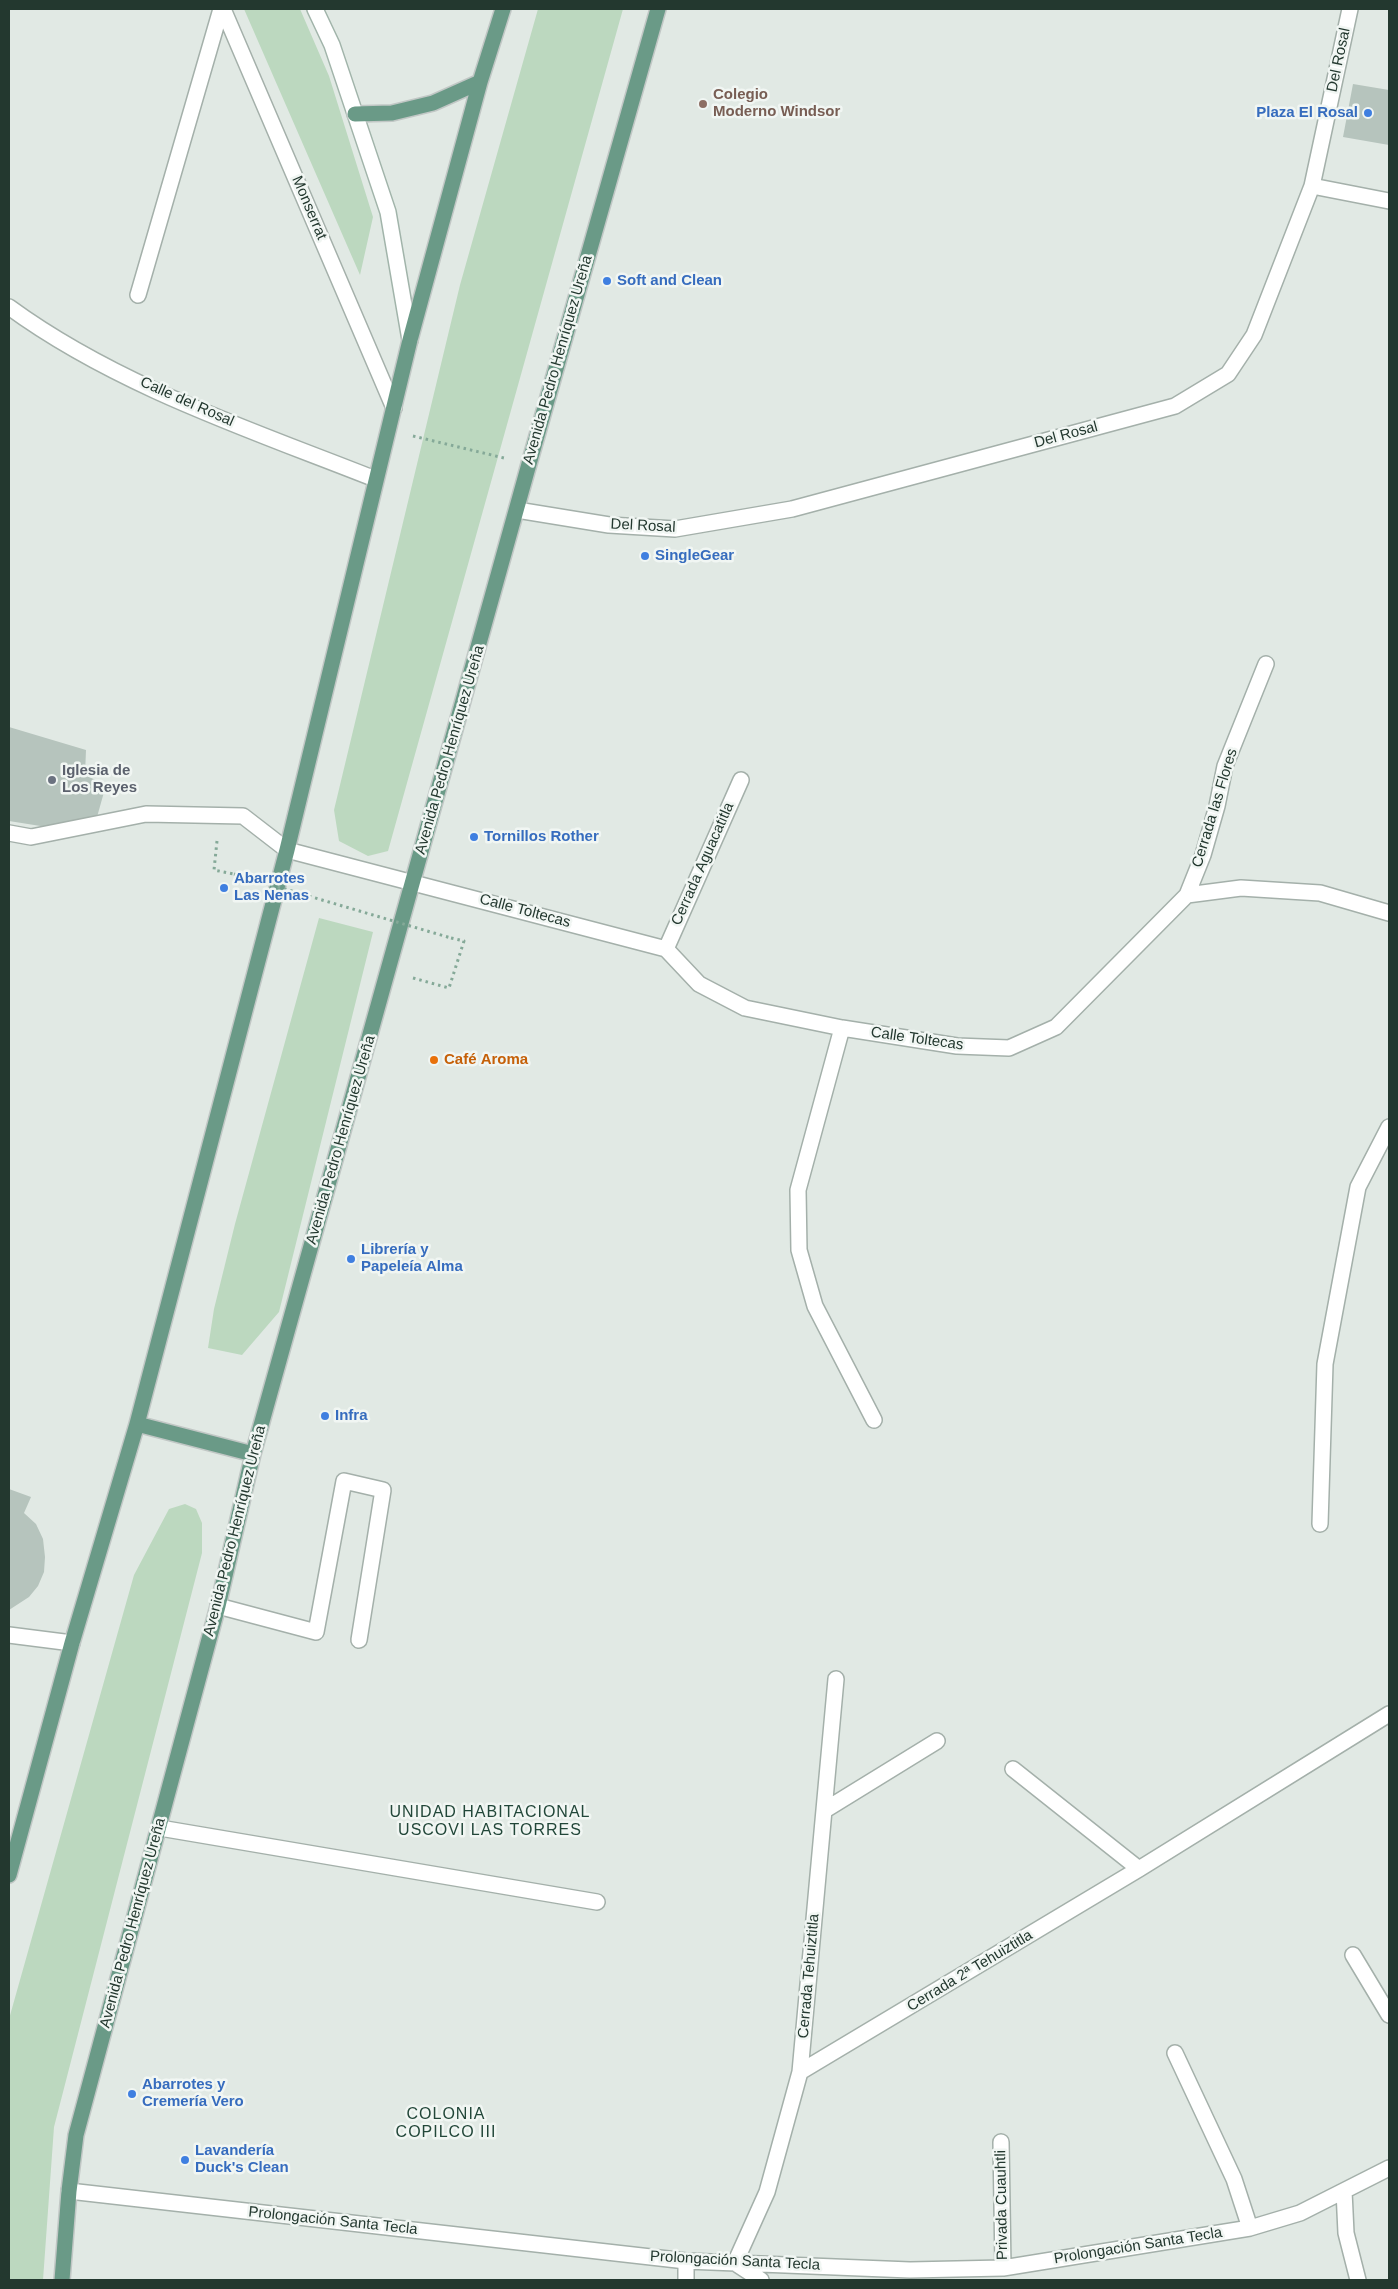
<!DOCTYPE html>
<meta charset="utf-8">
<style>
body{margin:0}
#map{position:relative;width:1398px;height:2289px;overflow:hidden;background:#e1e9e4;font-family:Arial,sans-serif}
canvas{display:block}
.frame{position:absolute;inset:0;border:10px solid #23382f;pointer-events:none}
</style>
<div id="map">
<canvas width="1398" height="2289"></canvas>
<div class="frame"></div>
</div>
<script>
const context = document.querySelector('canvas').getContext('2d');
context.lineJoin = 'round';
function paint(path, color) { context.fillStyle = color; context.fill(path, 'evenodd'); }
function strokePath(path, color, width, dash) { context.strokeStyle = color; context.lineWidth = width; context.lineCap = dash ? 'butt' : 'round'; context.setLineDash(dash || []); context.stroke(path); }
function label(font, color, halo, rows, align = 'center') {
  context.font = font + ' Arial,sans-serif'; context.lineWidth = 5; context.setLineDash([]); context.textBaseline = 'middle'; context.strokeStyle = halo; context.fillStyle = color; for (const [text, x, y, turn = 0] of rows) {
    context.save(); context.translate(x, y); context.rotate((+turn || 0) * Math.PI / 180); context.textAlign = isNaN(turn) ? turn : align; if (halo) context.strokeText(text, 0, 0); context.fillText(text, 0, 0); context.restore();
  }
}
paint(new Path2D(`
 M244,9H300L329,76L373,217L360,275Z
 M538,9H623L388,851L368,856L339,841L334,810L460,285Z
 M319,918L373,932L279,1312L242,1355L208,1348L214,1309L235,1224Z
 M185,1504L196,1509L202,1523V1553L54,2127L43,2280H9V2019L134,1575L169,1509Z`), '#bcd8bf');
paint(new Path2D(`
 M1353,84L1389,90V145L1343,137Z
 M9,727L86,750L85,775L106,785L97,817L53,828L9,821Z
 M9,1489L31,1497L24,1513L36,1524L43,1539L45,1557L44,1572L38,1586L29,1597L9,1610Z`), '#b6c4bd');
const lane = new Path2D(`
 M218,1606L316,1632L344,1481L383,1490L359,1640`);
const street = new Path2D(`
 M223,9L394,408
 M1312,186L1389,201
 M138,295L221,9
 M9,307C117,386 251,430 375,479
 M517,510L609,525L675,529L792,509L1175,406L1228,374L1254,335L1312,186L1350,9
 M9,833L31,837L146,814L243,816L287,850L666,949L699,984L745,1008L842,1028L957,1046L1009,1048L1056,1027L1187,895L1241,888L1320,893L1389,913
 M1187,895L1203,855L1217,806L1225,766L1266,664
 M666,949L741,780
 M842,1028L798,1190L799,1250L815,1306L874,1420
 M1320,1524L1325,1364L1358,1187L1389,1127
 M9,1635L72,1643
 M1013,1769L1139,1869
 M825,1810L937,1741
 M160,1828L597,1902
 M1353,1955L1389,2015
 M1175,2053L1234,2179L1250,2228
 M800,2072L1139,1869L1389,1714
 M1001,2142L1003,2268
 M69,2191L686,2261L910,2270L1003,2268L1250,2228L1300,2213L1389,2168
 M1344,2191L1346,2233L1358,2280
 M686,2280V2261
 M761,2280L735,2263L767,2192L800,2072L836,1679`);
const secondary = new Path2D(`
 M315,9L332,45L388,212L410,340`);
const primary = new Path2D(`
 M355,114L392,113L433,103L480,82
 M137,1424L253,1454
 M9,1875L72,1643L137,1424L287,850L410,340L480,82L503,9
 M62,2280L69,2191L76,2135L218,1606L253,1454L529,464L658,9`);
strokePath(lane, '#a4b0aa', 18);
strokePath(street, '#a4b0aa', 18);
strokePath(secondary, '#a1b4aa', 18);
strokePath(primary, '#c1c7c5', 18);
strokePath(new Path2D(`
 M413,436L504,458
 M217,841L214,870L234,874
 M413,978L449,988L464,941L451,938`), '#85a998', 3, [2.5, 4]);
strokePath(lane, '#fff', 15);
strokePath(street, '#fff', 15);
strokePath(secondary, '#fff', 15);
strokePath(primary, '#6a9a87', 15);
strokePath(new Path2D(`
 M234,874L451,938`), '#85a998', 3, [2.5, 4]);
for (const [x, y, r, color] of [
 [703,104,5,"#8d6e63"],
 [1368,113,5,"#3f7fe0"],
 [607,281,5,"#3f7fe0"],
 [645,556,5,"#3f7fe0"],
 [52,780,5,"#6b7280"],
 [474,837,5,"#3f7fe0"],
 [224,888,5,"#3f7fe0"],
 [434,1060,5,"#e8710a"],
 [351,1259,5,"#3f7fe0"],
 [325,1416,5,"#3f7fe0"],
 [132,2094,5,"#3f7fe0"],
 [185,2160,5,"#3f7fe0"]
]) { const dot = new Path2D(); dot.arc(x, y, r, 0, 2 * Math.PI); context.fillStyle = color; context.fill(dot); strokePath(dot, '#f1f6f3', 2); }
label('15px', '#23382f', '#f1f6f3', [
 ["Del Rosal",1339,60,-78],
 ["Monserrat",309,208,67],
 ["Avenida Pedro Henríquez Ureña",558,360,-74],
 ["Calle del Rosal",187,402,24],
 ["Del Rosal",1066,435,-15],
 ["Del Rosal",643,526,3],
 ["Avenida Pedro Henríquez Ureña",450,750,-74],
 ["Cerrada las Flores",1215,808,-73],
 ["Cerrada Aguacatitla",703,864,-66],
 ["Calle Toltecas",525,911,15],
 ["Calle Toltecas",917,1039,8],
 ["Avenida Pedro Henríquez Ureña",341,1140,-74],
 ["Avenida Pedro Henríquez Ureña",235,1531,-76],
 ["Avenida Pedro Henríquez Ureña",133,1923,-75],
 ["Cerrada 2ª Tehuiztitla",970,1971,-31],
 ["Cerrada Tehuiztitla",809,1976,-85],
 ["Privada Cuauhtli",1002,2205,-91],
 ["Prolongación Santa Tecla",333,2221,6],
 ["Prolongación Santa Tecla",1138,2246,-9],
 ["Prolongación Santa Tecla",735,2261,3]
]);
label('bold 15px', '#785e54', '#f1f6f3', [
 ["Colegio",713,95],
 ["Moderno Windsor",713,112]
], 'left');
label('bold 15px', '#366cbe', '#f1f6f3', [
 ["Plaza El Rosal",1358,113,"right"],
 ["Soft and Clean",617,281],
 ["SingleGear",655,556],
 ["Tornillos Rother",484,837],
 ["Abarrotes",234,879],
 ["Las Nenas",234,896],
 ["Librería y",361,1250],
 ["Papeleía Alma",361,1267],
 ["Infra",335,1416],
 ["Abarrotes y",142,2085],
 ["Cremería Vero",142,2102],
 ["Lavandería",195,2151],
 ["Duck's Clean",195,2168]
], 'left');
label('bold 15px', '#5b616d', '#f1f6f3', [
 ["Iglesia de",62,771],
 ["Los Reyes",62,788]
], 'left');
label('bold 15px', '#c56008', '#f1f6f3', [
 ["Café Aroma",444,1060]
], 'left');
context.letterSpacing = '1px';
label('16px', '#224739', '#f1f6f3', [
 ["UNIDAD HABITACIONAL",490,1813],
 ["USCOVI LAS TORRES",490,1831],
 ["COLONIA",446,2115],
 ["COPILCO III",446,2133]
]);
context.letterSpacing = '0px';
</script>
